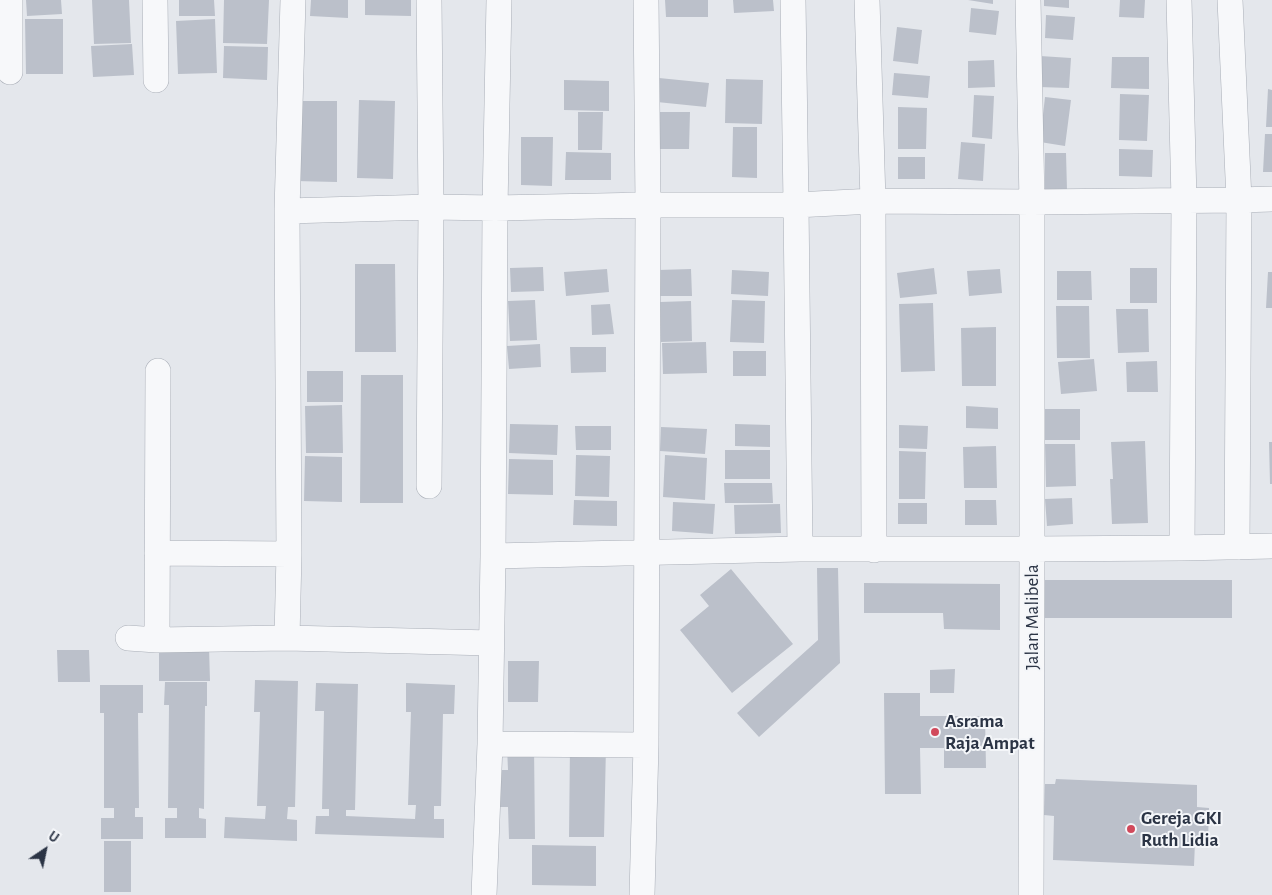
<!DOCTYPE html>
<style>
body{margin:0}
#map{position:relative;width:1272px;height:895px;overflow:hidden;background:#e4e7ec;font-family:"Alegreya Sans",sans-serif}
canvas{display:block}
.north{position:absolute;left:20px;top:825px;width:50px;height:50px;-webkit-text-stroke:4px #f4f6f9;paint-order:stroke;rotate:34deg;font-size:14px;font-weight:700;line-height:20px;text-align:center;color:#2b3445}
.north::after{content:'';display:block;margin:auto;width:18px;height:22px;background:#2b3445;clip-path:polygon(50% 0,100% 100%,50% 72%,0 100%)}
</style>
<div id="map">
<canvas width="1272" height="895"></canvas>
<div class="north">U</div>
</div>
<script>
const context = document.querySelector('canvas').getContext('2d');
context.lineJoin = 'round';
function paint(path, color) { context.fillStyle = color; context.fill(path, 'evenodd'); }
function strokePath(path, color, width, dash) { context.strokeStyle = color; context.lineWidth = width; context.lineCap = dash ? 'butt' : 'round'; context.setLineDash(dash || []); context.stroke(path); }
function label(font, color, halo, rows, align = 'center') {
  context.font = font + ' "Alegreya Sans",sans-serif'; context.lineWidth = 4; context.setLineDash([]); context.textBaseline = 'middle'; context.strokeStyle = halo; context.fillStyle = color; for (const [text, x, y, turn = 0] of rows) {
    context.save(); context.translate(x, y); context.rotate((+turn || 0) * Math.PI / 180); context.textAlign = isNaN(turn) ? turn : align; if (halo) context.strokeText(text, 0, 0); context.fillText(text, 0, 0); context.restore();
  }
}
paint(new Path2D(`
 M26,0H61L62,14L27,16Z
 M92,0H129L131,43L94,44Z
 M179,0H214L215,16H179Z
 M224,0H269L267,44L223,43Z
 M311,0H348V18L310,16Z
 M365,0H411V16L365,15Z
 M665,0H708V17H666Z
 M733,0H773L774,11L734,13Z
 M968,0H993V4Z
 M1044,0H1069V8L1044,6Z
 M1120,0H1145L1144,18L1119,17Z
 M971,8L999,11L996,35L969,32Z
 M1046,15L1075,17L1073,40L1045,38Z
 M25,19H63V74H26Z
 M215,19L217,73L178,74L176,21Z
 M897,27L922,30L918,64L893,61Z
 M132,44L134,75L93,77L91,46Z
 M224,46L268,47L267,80L223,78Z
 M1040,56L1071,58L1069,88L1039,87Z
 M1112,57H1149V89L1111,88Z
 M994,60L995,87L968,88V61Z
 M894,73L930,76L928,98L892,95Z
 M659,78L709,83L706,107L657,102Z
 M726,79L763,80L762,124L725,123Z
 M564,80L609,81V111L564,110Z
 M1268,89L1272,90V127H1266Z
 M1120,94L1149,95L1147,141L1119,140Z
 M974,95L994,96L992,139L972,137Z
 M1045,97L1071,100L1065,146L1040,142Z
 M359,100L395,101L393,179L357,178Z
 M295,101H337V182L295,181Z
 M898,107L927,108L926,149H898Z
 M578,112H603L602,150H578Z
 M660,112H690L689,149H660Z
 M733,127H757V178L732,177Z
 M1265,134H1272V172H1263Z
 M521,137H553L552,186L521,185Z
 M961,142L985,144L983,181L958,179Z
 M1119,149L1153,150L1152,177L1119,176Z
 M566,152L611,153V180H565Z
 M1045,153H1066L1067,190H1045Z
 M898,157H925V179H898Z
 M355,264H395L396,352H355Z
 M543,267L544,291L511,292L510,268Z
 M934,268L937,294L900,298L897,273Z
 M1130,268H1157V303H1130Z
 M607,269L609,292L566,296L564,272Z
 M691,269L692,296H659L658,270Z
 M1000,269L1002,293L969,296L967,271Z
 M732,270L769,272L768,296L731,294Z
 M1057,271H1091L1092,300H1057Z
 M1268,272H1272V308H1266Z
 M535,300L537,340L510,341L508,301Z
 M732,300L765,301L764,343L730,342Z
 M691,301L692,341L661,342L660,302Z
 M933,303L935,371L901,372L899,304Z
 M610,304L614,334L592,335L591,305Z
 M1056,306H1089L1090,358H1057Z
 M1116,309H1148L1149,352L1118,353Z
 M996,327V386H962L961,328Z
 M706,342L707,373L663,374L662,343Z
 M540,344L541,367L509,369L507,346Z
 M570,347H606V372L571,373Z
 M733,351H766V376H733Z
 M1094,359L1097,391L1061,394L1058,362Z
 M1157,361L1158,392H1127L1126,362Z
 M307,371H343V402H307Z
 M361,375H403V503H360Z
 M342,405L343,453H306L305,406Z
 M966,406L998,408V429L966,428Z
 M1043,409H1080V440H1043Z
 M510,424L558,425L557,455L509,453Z
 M735,424L770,425V447L735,446Z
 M899,425L928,426L927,449L899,448Z
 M575,426H611V450H576Z
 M661,427L707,429L705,454L660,451Z
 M1145,441L1148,523L1112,524L1110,479H1113L1111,442Z
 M1269,442H1272V484H1270Z
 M1045,444H1075L1076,486L1046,487Z
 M996,446L997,488H964L963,447Z
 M725,450H770V479H725Z
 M899,451L926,452L925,499H899Z
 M576,455L610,456L609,497L575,496Z
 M665,455L707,458L705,500L663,497Z
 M305,456L342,457V502L304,501Z
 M509,459L553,460V495L508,494Z
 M724,483H772L773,503H725Z
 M1072,498L1073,524L1047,526L1045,499Z
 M574,500L617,501V526L573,525Z
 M965,500H996L997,525H965Z
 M673,502L715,504L713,534L672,531Z
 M898,503H927V524H898Z
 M780,504L781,533L735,534L734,505Z
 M817,568H838L840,663L759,737L737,713L818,640Z
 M731,569L793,644L732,693L680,630L709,606L700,595Z
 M1044,580H1232V618H1044Z
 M864,583L1000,584V630L944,629L943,613H864Z
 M159,647H209L210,681H159Z
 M57,650H89L90,682H58Z
 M508,661H539L538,702H508Z
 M955,669L954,693H930V670Z
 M255,680L298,681L295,807H288L287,819L297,820V841L224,838L225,817L265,819L266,806H257L260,712H254Z
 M165,682H207V706H205L204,809L199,808V818L206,819V838H165V818H177V808H168L169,705H164Z
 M316,683L358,684L355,810H346V816L415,819L416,805H408L411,712H406V683L455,685L454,714H443L441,806H434V819H444V838L315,834L316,816H329V809H322L324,711H315Z
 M100,685H143V713H138L139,808H135V817H143V839H101V818H114V808H104V713H100Z
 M884,693H920V716H985L986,768H944V748H920L921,794H885Z
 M534,746L535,839H509L508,807H490V770H508L507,747Z
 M570,746H606L604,837H569Z
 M1056,779L1197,785V807L1209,808L1208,843L1195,842L1194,866L1053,860L1054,816L1044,815L1045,784H1055Z
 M104,841H131V892H104Z
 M532,845L596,846V886L532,885Z`), '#bbc0ca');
const minor = new Path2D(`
 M155,0L156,80
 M293,0L287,211L431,207L495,208L493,556L800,549H1032V202L873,201L867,0
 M499,0L495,208L648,205L646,745L642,895
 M646,0L648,205H796L800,549
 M793,0L796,205L873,201L874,550
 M1028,0L1032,202L1239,200L1237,547
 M1179,0L1184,200L1182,548
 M1230,0L1239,200L1272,199
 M10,72V0
 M429,486L431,207L429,0
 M157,553L289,554
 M128,638L157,640L287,638L491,643
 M287,638L289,554L287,211
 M157,640L158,371
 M490,744L493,556
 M484,895L490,744L646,745
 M1031,895L1032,549L1182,548L1272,546`);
strokePath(minor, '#a9aeb7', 26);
strokePath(minor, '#f7f8fa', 25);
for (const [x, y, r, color] of [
 [935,732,5,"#d1495b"],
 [1131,829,5,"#d1495b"]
]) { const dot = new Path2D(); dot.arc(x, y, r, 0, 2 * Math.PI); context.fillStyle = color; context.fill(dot); strokePath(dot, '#f4f6f9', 2); }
label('19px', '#2b3445', '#f4f6f9', [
 ["Jalan Malibela",1032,617,-90]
]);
label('bold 19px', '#2b3445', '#f4f6f9', [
 ["Asrama",945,721],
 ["Raja Ampat",945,743],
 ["Gereja GKI",1141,818],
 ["Ruth Lidia",1141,840]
], 'left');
</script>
